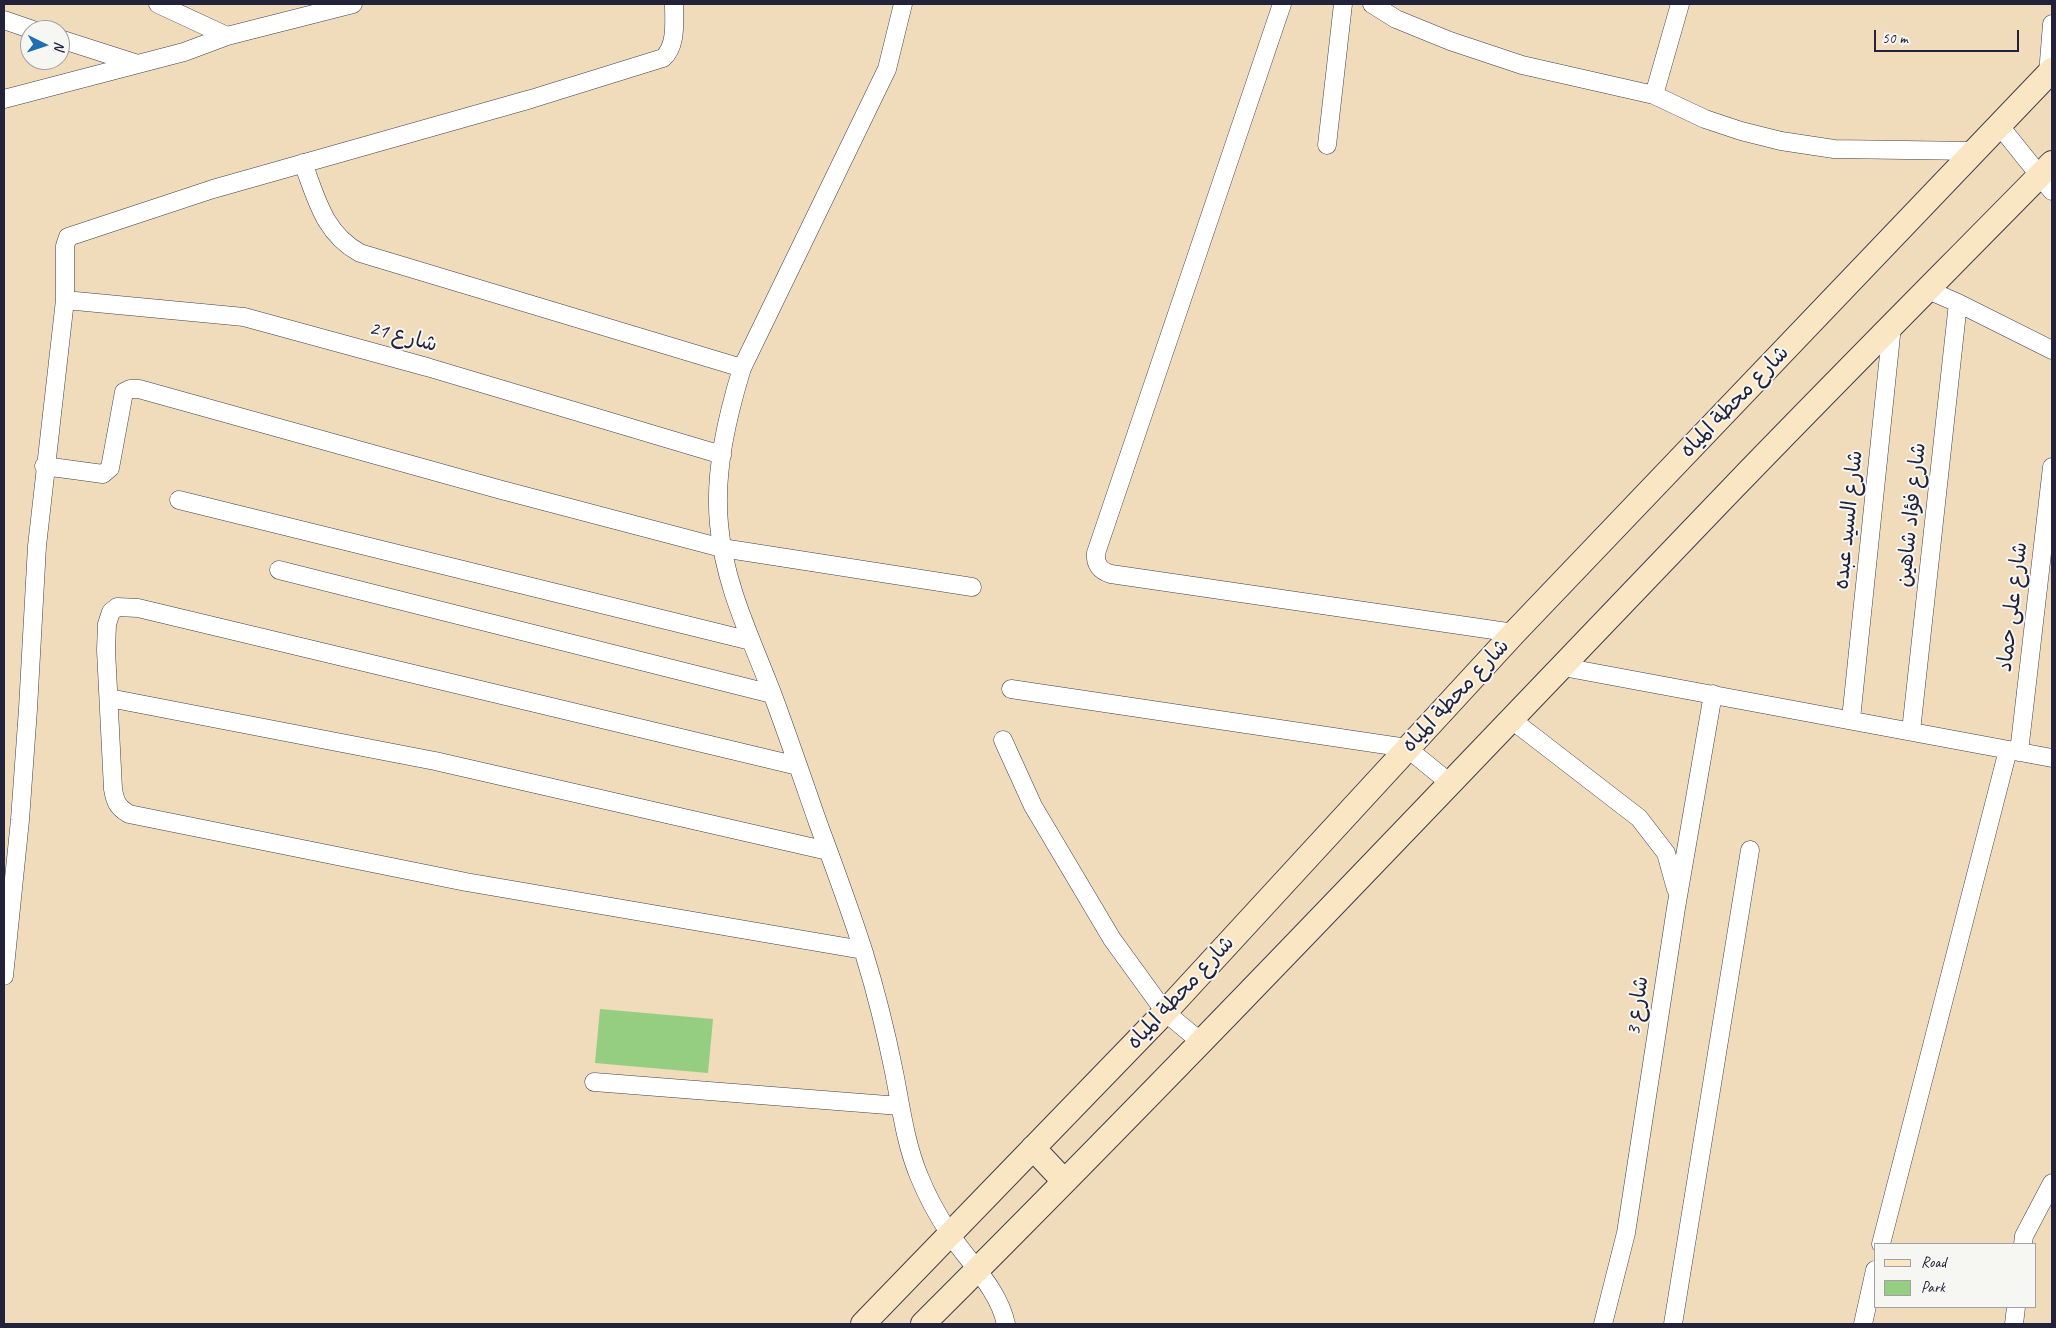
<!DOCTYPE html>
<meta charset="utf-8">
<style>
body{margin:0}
#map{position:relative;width:2056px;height:1328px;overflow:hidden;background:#f0dcbb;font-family:Caveat,sans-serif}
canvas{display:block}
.frame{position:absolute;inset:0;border:5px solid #22223b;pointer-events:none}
.legend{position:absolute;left:1874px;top:1243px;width:162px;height:65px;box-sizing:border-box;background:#f6f6f2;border:1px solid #a1a1a9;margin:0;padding:6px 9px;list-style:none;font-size:15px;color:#22223b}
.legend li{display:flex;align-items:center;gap:10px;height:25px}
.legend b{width:25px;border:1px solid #a1a1a9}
.north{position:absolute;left:20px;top:20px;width:50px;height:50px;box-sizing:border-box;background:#f6f6f2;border:1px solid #a1a1a9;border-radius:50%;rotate:94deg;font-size:14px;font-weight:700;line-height:20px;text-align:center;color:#22223b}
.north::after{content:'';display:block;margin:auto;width:18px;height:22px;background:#1f6fb2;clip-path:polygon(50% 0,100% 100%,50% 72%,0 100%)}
.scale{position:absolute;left:1874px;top:30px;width:145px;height:22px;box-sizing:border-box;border:2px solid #22223b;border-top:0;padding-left:6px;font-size:15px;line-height:18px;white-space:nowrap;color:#22223b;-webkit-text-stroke:4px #f6f6f2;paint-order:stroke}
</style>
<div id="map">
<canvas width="2056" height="1328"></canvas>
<div class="frame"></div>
<ul class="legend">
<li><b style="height:6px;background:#fbe6c3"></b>Road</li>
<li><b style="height:14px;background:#95ce81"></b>Park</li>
</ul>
<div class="north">N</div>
<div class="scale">50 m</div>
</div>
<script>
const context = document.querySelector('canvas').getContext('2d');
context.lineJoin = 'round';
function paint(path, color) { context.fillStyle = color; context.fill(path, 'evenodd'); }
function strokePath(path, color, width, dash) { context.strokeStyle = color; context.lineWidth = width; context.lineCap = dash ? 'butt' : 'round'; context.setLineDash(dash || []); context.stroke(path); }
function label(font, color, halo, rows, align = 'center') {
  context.font = font + ' Caveat,"Playpen Sans Arabic",sans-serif'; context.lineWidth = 4; context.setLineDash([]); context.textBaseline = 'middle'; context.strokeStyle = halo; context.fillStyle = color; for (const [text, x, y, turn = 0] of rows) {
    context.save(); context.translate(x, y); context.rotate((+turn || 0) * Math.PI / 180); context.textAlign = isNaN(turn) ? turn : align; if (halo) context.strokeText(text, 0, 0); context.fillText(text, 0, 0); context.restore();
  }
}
paint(new Path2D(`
 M600,1009L713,1019L708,1073L595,1063Z`), '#95ce81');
const street = new Path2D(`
 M158,4L227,36
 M903,4L887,69L742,368C727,417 714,472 719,524C724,584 751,638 772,693C788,736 803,780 818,823C834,866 850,909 864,953C876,992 886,1032 894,1072C901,1107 905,1142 919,1176C927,1196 938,1216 950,1234C970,1264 998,1288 1006,1324
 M1282,4L1096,553C1095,564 1100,571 1111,574L1514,633
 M1372,4L1396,19L1450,41L1522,65L1654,95L1705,119L1741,131L1781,141L1834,149L1975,151
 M4,20L33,30
 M60,39L138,64
 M2048,74L2052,24
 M1654,95L1680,4
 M4,99L138,64L184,52L227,36L353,4
 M1999,125L2052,191
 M1327,145L1343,4
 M303,163C317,200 324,233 360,253L742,368
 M1928,290L1958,303L2052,350
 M65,300L244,317L427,367L722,455
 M44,466L103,474L110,468L124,392L130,389H139L498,489L722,548L972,587
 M179,500L751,641
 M279,570L772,694
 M1563,667L2052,758
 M1011,689L1407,748L1451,784
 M109,698L435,761L828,851
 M1851,719L1892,326
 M1512,720L1639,818L1666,853L1676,889
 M1911,731L1958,303
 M1003,740L1033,806L1112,939L1165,1012L1201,1042
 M2019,752L2052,467
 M798,766L138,608L117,607L111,612L107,624L106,650L113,789C115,801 117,807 129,814L466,882L863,950
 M4,976L20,820L28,709L37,546L65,300V246L68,237L213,189L531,99L663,58C677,46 674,21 674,4
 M594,1082L900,1106
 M1881,1244L2008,750
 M2023,1244L2024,1236L2052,1183
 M1603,1324L1626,1233L1676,908L1713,694
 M1673,1324L1750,850
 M1863,1324L1875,1270
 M2014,1324L2016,1307`);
const secondary = new Path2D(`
 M1033,1148L1064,1181
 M863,1324L1165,1012L1514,633L2052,70
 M923,1324C1198,1050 1464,768 1733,488C1838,379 1946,271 2052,163`);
strokePath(street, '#413e4e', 19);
strokePath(secondary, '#413e4e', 26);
strokePath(street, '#fff', 18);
strokePath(secondary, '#fbe6c3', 24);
label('21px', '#22223b', '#f6f6f2', [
 ["شارع 21",403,337,15],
 ["شارع محطة المياه",1735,402,-46],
 ["شارع فؤاد شاهين",1912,515,-84],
 ["شارع السيد عبده",1849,520,-84],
 ["شارع على حماد",2013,607,-83],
 ["شارع محطة المياه",1456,696,-47],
 ["شارع محطة المياه",1181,993,-47],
 ["شارع 3",1638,1006,-82]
]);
</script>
